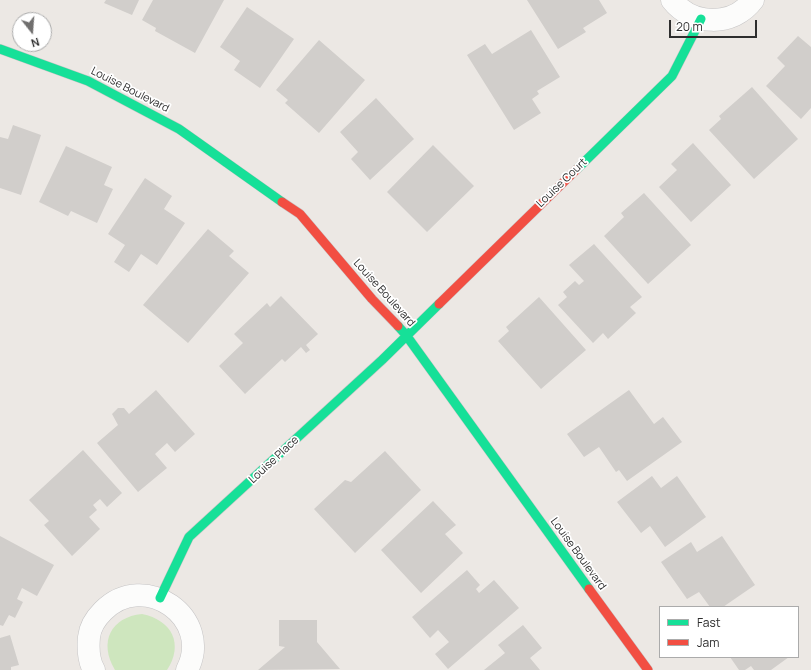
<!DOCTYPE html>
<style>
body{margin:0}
#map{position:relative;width:811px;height:670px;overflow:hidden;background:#ece8e4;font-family:Manrope,sans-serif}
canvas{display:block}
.legend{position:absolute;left:659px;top:606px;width:140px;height:52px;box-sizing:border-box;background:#fff;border:1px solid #ababab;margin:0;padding:5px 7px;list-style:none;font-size:12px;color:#2e2e2e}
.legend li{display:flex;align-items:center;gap:8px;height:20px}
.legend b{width:20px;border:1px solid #ababab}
.north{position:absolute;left:12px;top:12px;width:40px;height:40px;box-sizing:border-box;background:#fff;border:1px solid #ababab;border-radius:50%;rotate:163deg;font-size:11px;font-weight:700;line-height:16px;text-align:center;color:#2e2e2e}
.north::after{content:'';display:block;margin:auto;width:14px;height:18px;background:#706f6e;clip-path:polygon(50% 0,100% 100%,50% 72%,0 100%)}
.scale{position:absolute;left:669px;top:20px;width:88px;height:18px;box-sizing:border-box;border:2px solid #2e2e2e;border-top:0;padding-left:5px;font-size:12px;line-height:14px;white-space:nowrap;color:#2e2e2e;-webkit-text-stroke:3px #fff;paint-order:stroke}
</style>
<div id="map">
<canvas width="811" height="670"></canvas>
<ul class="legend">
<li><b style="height:5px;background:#16e098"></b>Fast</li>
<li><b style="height:5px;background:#f24e42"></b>Jam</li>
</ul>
<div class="north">N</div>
<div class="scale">20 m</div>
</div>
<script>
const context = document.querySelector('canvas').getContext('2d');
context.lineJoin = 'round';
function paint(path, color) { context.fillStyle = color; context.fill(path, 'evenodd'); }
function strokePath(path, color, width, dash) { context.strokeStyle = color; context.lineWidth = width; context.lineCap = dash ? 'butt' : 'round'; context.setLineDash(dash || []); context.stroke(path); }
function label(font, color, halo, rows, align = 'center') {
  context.font = font + ' Manrope,sans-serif'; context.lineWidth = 3.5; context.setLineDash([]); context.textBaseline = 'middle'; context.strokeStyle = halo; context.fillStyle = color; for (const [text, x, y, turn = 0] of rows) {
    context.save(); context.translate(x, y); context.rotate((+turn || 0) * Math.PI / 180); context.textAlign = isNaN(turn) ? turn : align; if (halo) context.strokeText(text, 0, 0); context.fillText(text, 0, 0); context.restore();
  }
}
paint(new Path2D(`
 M142,614C172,620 184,644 167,670H115C98,642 111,617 142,614Z`), '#cee6be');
paint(new Path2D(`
 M106,0H139L132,15L104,3Z
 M153,0H224L195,53L155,31L156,28L142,20Z
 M527,0H599L607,13L583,28L586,32L558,49Z
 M247,7L294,39L260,88L234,70L240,61L220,47Z
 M531,30L560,77L537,91L539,94L532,99L541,113L514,130L467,55L485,44L492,54Z
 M798,36L811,47V108L801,119L766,86L785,66L777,58Z
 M319,40L365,80L319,133L285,103L288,100L276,90Z
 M752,87L798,139L754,179L709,130L721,119L719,116Z
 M376,98L414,139L370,180L351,159L358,152L340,132Z
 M13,125L41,135L21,195L0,188V137L8,139Z
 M693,143L731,185L691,222L659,187L677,170L671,164Z
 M433,145L474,186L427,232L387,192Z
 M66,146L112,167L104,185L113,189L97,223L71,211L68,216L39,202Z
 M145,178L172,196L164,209L185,223L157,265L141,254L129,272L114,262L125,245L108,234Z
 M644,193L691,245L648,284L604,236L624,217L621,213Z
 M208,229L234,251L229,256L249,273L188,343L143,305Z
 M594,244L642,297L630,307L636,313L608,339L603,333L593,343L558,305L567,297L563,292L575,281L579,285L584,281L569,265Z
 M281,296L318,334L306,345L310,350L306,353L301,347L285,362L282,359L245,394L219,366L243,343L234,334L267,303L270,307Z
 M539,297L586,350L541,389L498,341L509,331L506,327Z
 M156,390L195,434L175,452L167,443L155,454L167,468L138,492L97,443L118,425L112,414L118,408H124L129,414Z
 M629,390L654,424L663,417L682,442L627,481L619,470L616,472L599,447L584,457L567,434Z
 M83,450L122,493L107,507L100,499L93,505L97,510L89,517L100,529L72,556L44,525L49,521L29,500Z
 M385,451L421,490L355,553L314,509L345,480L351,482Z
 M652,476L661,488L677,476L706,517L665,547L650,526L641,533L617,502Z
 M433,501L456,525L445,534L463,553L421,593L381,550Z
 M0,536L54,565L37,596L22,588L17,599L23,602L15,618L9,615L3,626L0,625Z
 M722,536L755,585L723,607H710L699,592L687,599L661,562L691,542L697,552Z
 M467,570L480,585L476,589L479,593L494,580L519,608L448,669L435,654L449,642L438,630L430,638L412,617Z
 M279,620H317V642L340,669L258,670L285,647L279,646Z
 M523,625L542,648L530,658L540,670H484L505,653L498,645Z
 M10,635L19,665L11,667V670H0V638Z
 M730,657H789L771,670H754L751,666L745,670H739Z`), '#d1cecb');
const street = new Path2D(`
 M672,0C692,26 733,27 753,0
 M94,670C88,660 88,648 89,637C90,627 96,618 103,611C144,569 214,618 187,670`);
const fast = new Path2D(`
 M0,49L88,81L179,129L282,202
 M577,169L672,76L701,19
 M398,326L406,335L589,589
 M160,598L189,537L382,360L439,304`);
const jam = new Path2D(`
 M282,202L300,214L372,299L398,326
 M439,304L577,169
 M589,589L648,670`);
strokePath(street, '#c5c4c5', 23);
strokePath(fast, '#c5c4c5', 10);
strokePath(jam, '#c5c4c5', 10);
strokePath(street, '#fcfcfb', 22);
strokePath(fast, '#16e098', 9);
strokePath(jam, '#f24e42', 9);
label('11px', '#2e2e2e', '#fff', [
 ["Louise Boulevard",130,90,27],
 ["Louise Court",562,183,-44],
 ["Louise Boulevard",384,293,48],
 ["Louise Place",274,460,-43],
 ["Louise Boulevard",578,554,54]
]);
</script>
